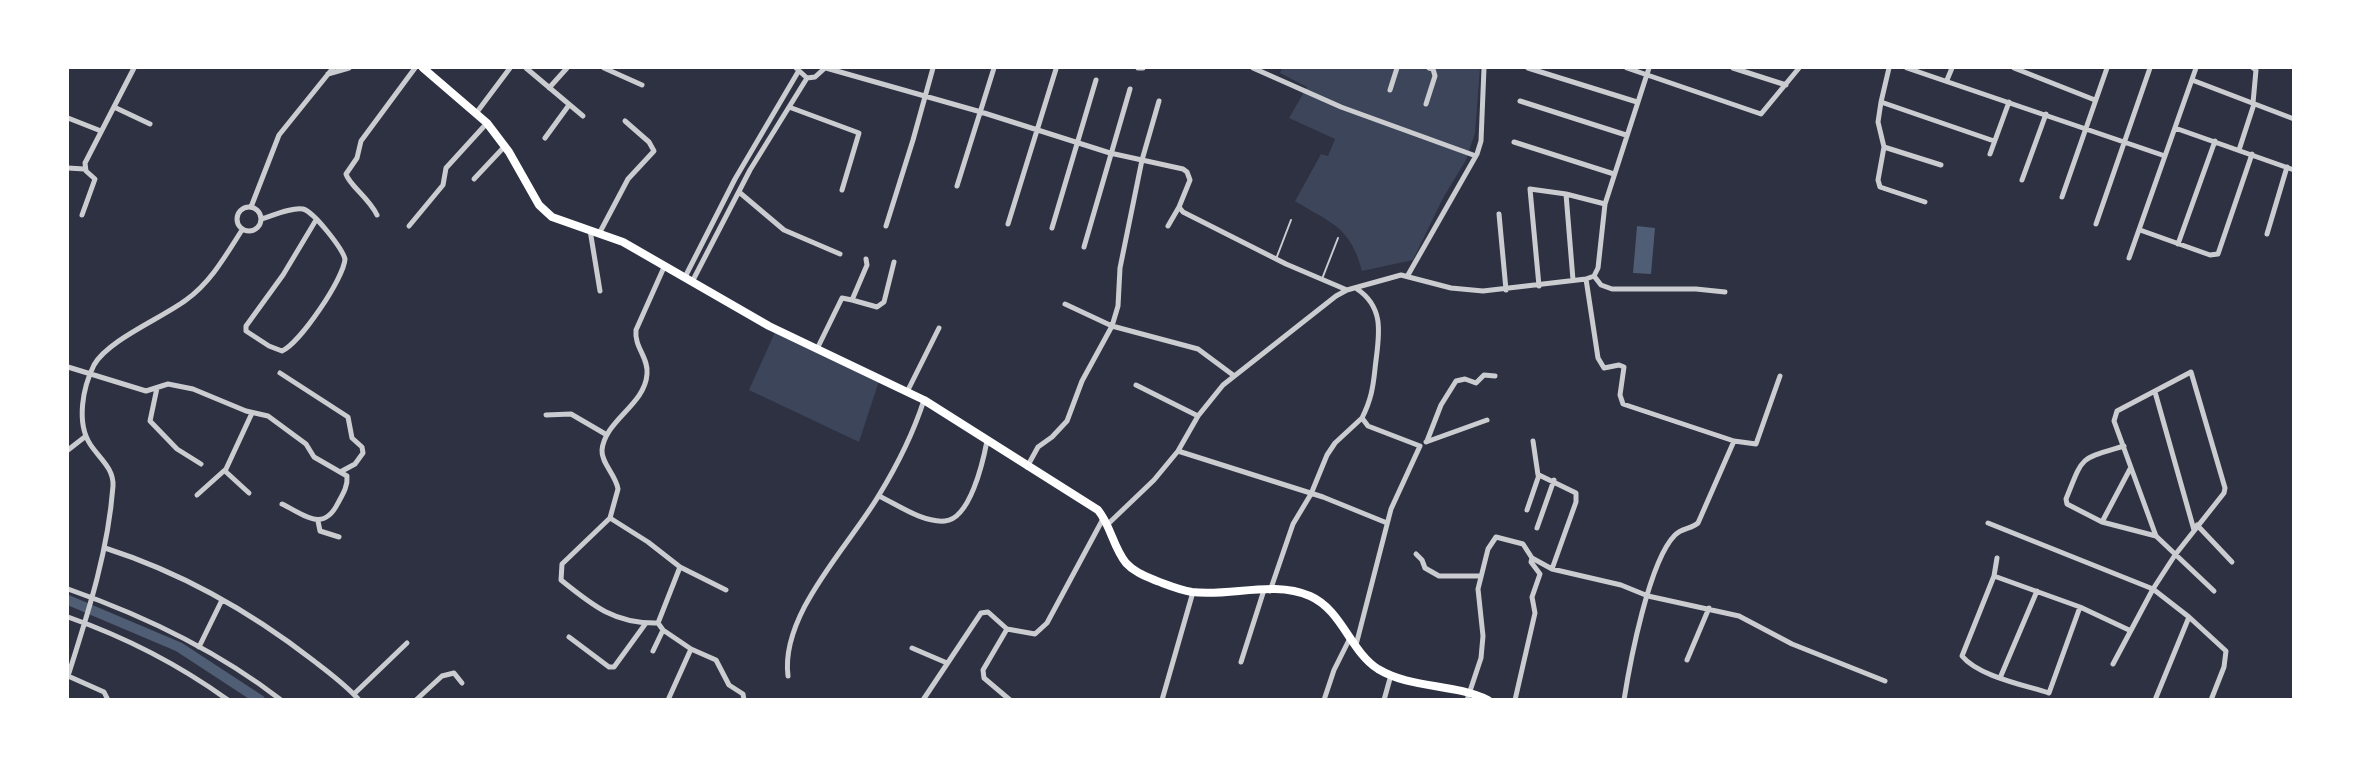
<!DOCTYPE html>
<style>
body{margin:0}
#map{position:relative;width:2361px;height:767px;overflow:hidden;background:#2d3142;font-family:Raleway,sans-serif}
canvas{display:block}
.frame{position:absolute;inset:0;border:69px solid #fff;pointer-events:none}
</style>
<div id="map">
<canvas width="2361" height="767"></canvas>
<div class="frame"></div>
</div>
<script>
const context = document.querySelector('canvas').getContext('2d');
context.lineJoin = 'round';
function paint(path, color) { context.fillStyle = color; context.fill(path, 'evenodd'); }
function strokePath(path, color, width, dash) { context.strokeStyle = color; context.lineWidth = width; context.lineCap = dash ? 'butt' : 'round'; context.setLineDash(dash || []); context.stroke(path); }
paint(new Path2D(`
 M1282,68H1480L1475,133L1466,160L1443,198L1413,260L1362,271C1350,226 1332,224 1295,201L1321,154L1328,156L1335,139L1289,118L1307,87L1280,73Z
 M776,330L880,378L859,442L749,390Z`), '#3c4559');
paint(new Path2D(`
 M1637,226L1655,228L1651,274L1633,273Z`), '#4f5d75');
strokePath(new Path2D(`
 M68,600L179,647L260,700`), '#4f5d75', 10);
strokePath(new Path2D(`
 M1276,259L1291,220
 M1322,279L1338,238`), '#caccd0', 2);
strokePath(new Path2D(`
 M526,68L583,116
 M604,68L642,85
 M796,68L807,78L815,77L825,68
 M826,68L981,112L1110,153L1183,169L1187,172L1190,180L1179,207L1183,212L1286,264L1347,290L1401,275L1451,288L1483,291L1586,279L1594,276L1598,268L1605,204L1649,68
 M1138,68H1143
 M1253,68L1341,107L1476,156
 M1528,68L1637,102
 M1627,68L1761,114L1799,68
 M1733,68L1786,85
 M1907,68L2165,156
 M2014,68L2095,100
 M2253,68L2256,70L2253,103
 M328,74L349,68
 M1947,80L1952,68
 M2192,80L2294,119
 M549,88L567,68
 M1390,90L1397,68
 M1520,101L1626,135
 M1881,102L1889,68
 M1426,104L1435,76L1433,69L1429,68
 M114,107L150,124
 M789,107L859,133L842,190
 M477,112L510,68
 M68,118L101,131
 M2175,128L2294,170
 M545,138L569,105
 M1514,142L1614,174
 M1884,147L1878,180L1880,187L1925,202
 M2239,150L2254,104
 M1990,154L2009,102
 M1941,165L1884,147L1878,122L1881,102L1994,141
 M68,168L84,169
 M474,179L505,146
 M2022,180L2046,114
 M957,186L994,68
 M739,192L784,230L840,254
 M1566,194L1573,280
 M2062,197L2107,68
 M237 219a12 12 0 1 1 24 0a12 12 0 1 1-24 0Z
 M251,207L279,135L333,68
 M1499,214L1506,290
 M82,215L95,179L86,171L85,163L134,68
 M377,215C369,198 349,185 346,174L357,158L361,141L415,68
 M261,219C272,216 291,207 303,209C314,212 342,248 345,259C344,278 300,343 282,351L269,346L246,331V326L283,275L316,220
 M1008,224L1056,69
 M2096,224L2150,68
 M409,226L443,185L446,168L487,123
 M886,226L913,140L933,68
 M1168,226L1179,207
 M1052,228L1096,80
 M590,230L600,291
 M2140,230L2210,255L2218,254L2252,154
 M600,232L628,179L654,151L649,142L625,121
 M2267,234L2287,167
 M2178,244L2215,141
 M1084,247L1130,89
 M2129,258L2196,68
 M866,259L867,265L852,300L877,307L884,302L894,262
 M665,265L636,330C634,347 649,358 647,374C645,405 605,420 602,450C601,463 616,475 618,489L610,518L648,542L680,567L658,623L663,630L691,649L716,660L729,685L743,694L744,700
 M1408,275L1477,154L1481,141L1484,68
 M1594,276L1601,285L1612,289H1696L1725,292
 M685,277L735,179L798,72
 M1586,279L1598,358L1604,368L1619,365L1624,367L1620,395L1623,404L1734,441L1698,523C1691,529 1682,528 1675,535C1649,561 1630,662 1624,700
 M692,282L750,170L807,78
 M1539,286L1530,189L1566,194L1605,204
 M1065,304L1112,326L1198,349L1233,375
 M817,349L842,298L852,300
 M68,367L146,391L168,384L193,389L246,411L268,416L306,444L314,457L347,476C348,486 343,494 338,503C323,533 305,515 282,504
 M280,373L348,417L352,438L362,447L363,453L355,464L342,471
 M1136,385L1198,416
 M157,388L150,421L177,449L201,464
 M907,392L939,328
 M2155,392L2194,530
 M546,415L571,414L607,435
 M1427,441L1441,405L1456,381L1465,379L1476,383L1484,375L1495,376
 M1533,441L1538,475
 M1734,441L1756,444L1780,376
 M1426,442L1487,420
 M2124,446C2078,460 2084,455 2066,499L2067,504L2102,522L2156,536
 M68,450L86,436
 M1178,451L1323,497L1387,523
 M1027,467L1038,447L1052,437L1067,421L1082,381L1112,326L1118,306L1120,268L1142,160L1159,101
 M225,471L249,493
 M197,495L226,469L252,413
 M879,496C898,505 923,523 945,521C970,519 983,462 987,441
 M1527,510L1539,475L1576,493V502L1552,569
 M610,518L562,564L561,580C593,606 615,624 658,623
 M318,521L320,531L339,537
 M2102,522L2130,469
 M1988,523L2153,589L2175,555L2224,493L2225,488L2191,372L2117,411L2114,421L2156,536L2214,591
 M1108,524L1154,480L1178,451L1198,416L1223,385L1336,296L1347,290
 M2197,525L2232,562
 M1537,528L1554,480
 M105,548C180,572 251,612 314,661C329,673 346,685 359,700
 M1416,554L1422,560L1425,568L1439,576H1481
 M680,567L726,590
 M1994,576L1997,558
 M68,589C142,615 218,651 281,700
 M1270,591L1293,524L1311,494L1327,455L1335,443L1362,418
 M2080,607L2049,693C2024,685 1978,676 1962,656L1994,576L2080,607L2129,630
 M68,617C125,637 178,664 228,700
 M2189,617L2226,651L2224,667L2211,700
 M1007,629L983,670L984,678L1010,700
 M569,637L609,667H614L646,623
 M1356,645L1391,509L1420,446L1368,426L1362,418C1371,400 1373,388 1375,369C1378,339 1387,309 1357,289
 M199,647L222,600
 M912,648L947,663
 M653,651L663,630
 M1687,660L1709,608
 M1241,662L1264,590
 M2113,664L2153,589L2189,617L2155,700
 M68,676C88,613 108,552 113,486C114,468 99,458 90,444C76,422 83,387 94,365C108,340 162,318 186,300C211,282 226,255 242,230
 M68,676L104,692L108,700
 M788,676C780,614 850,545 879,495C898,464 913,434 924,400
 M2000,678L2037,591
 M354,694L407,643
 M416,700L442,676L454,673L462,683
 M668,700L691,649
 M923,700L981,613L988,612L1007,629L1035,634L1047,623L1104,517
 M1162,700L1193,592
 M1324,700L1334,670L1350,638
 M1384,700L1391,675
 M1467,700L1481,658L1483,636L1478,589L1488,549L1496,537L1523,544L1532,558L1552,569L1621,585L1648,596L1739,616L1792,644L1885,681
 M1515,700L1535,613L1532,597L1540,574L1531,562L1532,558`), '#caccd0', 5);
strokePath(new Path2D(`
 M423,68L487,123L509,152L539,205L552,217L623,242L769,326L924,400L1098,510C1111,526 1113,547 1126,563C1134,572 1145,576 1157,581C1168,585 1180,590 1192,592C1230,597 1273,580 1310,596C1342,610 1350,651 1378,669C1411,689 1453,683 1488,700`), '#fff', 8);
</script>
